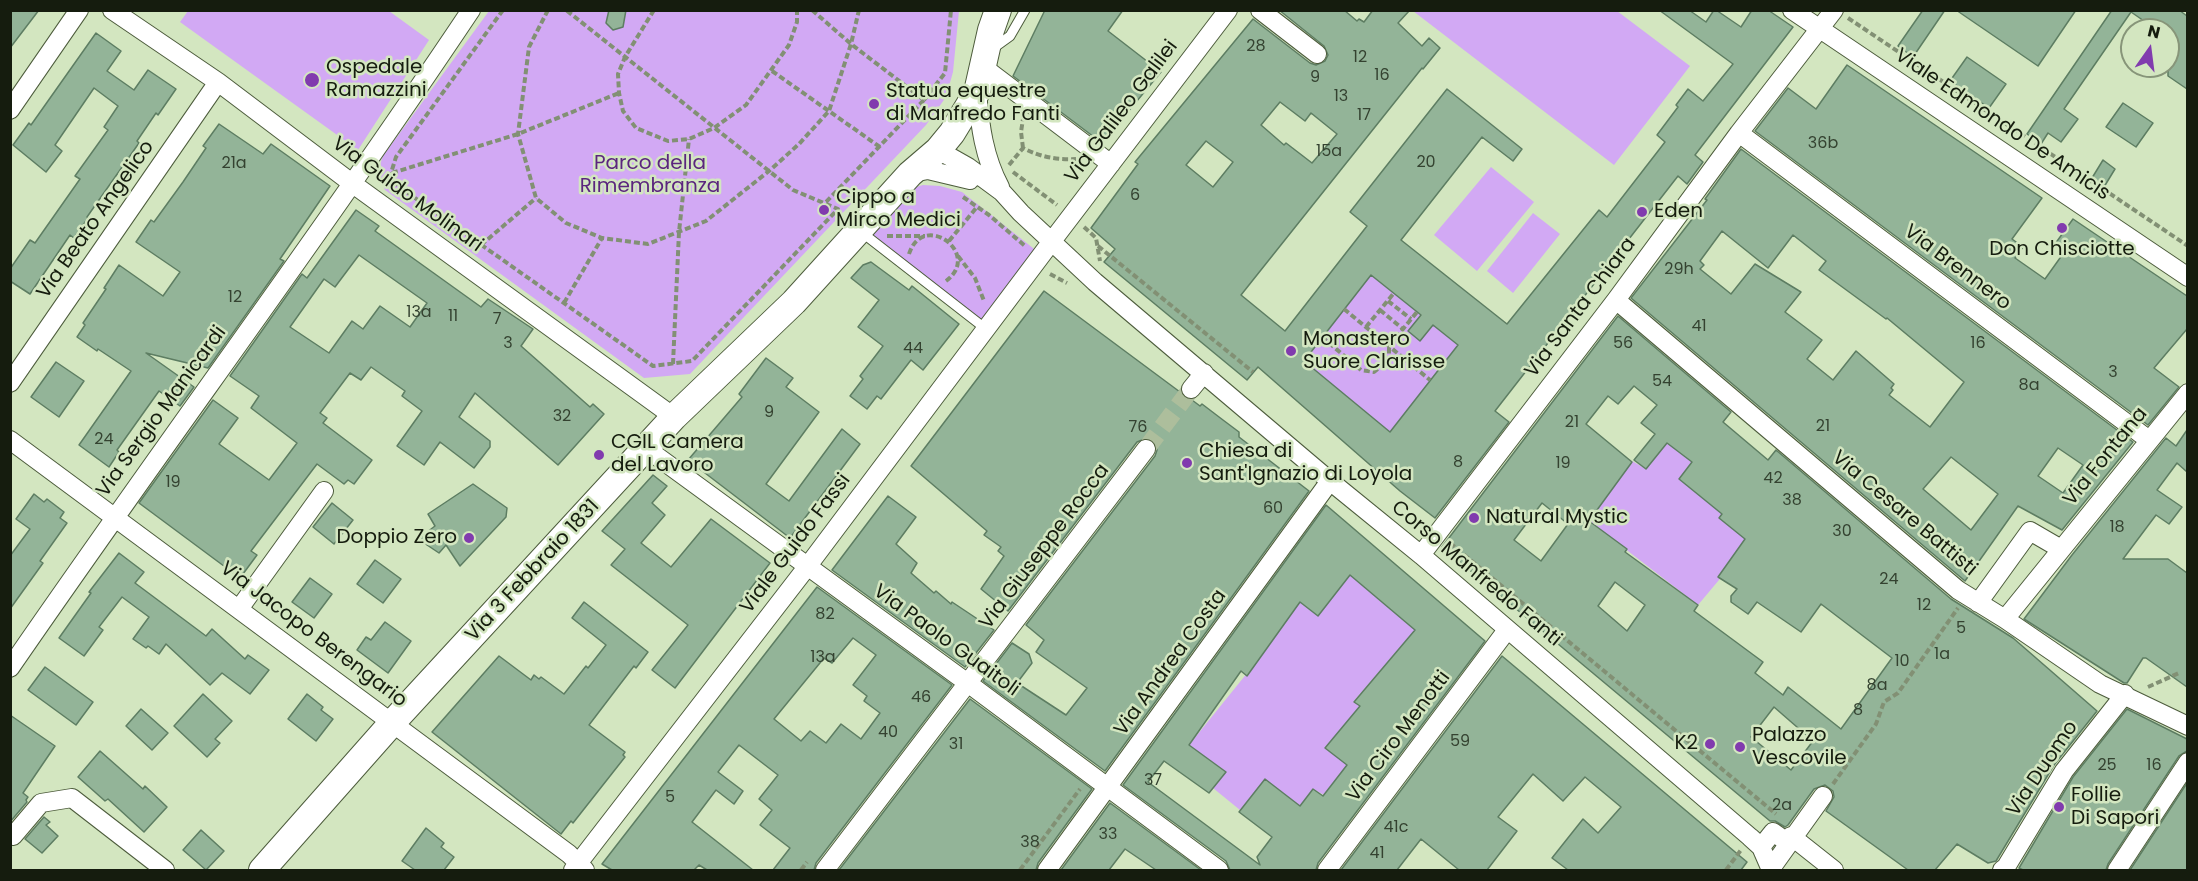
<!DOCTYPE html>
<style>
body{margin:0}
#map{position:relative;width:2198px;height:881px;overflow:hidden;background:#d3e6c0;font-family:Poppins,sans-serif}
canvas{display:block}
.frame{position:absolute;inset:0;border:12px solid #151c0e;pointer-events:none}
.north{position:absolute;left:2120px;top:18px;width:60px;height:60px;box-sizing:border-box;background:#d3e6c0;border:2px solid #879579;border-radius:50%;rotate:14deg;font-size:16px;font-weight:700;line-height:24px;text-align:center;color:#151c0e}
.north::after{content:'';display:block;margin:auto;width:21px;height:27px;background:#813bae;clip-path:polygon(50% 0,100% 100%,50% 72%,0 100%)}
</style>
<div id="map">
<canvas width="2198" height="881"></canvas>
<div class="frame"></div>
<div class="north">N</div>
</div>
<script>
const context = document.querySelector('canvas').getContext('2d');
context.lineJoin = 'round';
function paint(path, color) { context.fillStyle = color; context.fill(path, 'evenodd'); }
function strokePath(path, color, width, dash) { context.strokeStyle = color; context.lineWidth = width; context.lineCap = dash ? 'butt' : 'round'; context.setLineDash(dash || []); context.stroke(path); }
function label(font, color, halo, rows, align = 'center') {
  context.font = font + ' Poppins,sans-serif'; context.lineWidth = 5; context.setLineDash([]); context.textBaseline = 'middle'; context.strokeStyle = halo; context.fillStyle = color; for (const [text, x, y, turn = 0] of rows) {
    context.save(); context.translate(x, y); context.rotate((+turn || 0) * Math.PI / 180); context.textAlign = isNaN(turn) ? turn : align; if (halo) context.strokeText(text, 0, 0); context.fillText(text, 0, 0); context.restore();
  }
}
paint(new Path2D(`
 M188,11H389L429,40L358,150L180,22Z
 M489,11H959L953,72L946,97L926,125L690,374L644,378L385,190L377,173L383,156Z
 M1413,11H1617L1690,66L1614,165Z
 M1491,167L1534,202L1477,271L1434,235Z
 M923,185L940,186L962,192L1038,252L983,324L868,233L906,190Z
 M1533,213L1560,234L1513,293L1487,271Z
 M1371,275L1458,345L1390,432L1304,361Z
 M1668,442L1692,462L1679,479L1722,514L1750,543L1698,605L1589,521L1632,461L1646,469Z
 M1350,575L1415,630L1354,701L1377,719L1393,739L1324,795L1313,789L1299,807L1240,810L1213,788L1226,772L1189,745L1269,646L1290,595L1318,616Z`), '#d2a9f4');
const building = new Path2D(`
 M10,10H39L10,48Z
 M609,10H626L623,27L613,30L606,23Z
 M1045,10H1123L1108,31L1161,72L1102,143L1013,76Z
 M1279,10H1344L1357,21L1359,19L1364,22L1373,10H1410L1398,23L1422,46L1429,38L1440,48L1423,69L1422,68L1241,295L1285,331L1367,226L1350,212L1447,89L1522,149L1513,161L1482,137L1401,240L1507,324L1599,210L1607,217L1665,142L1657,135L1678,107L1676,105L1688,89L1703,101L1733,64L1659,10H1689L1706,22L1714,10H1716L1741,27L1752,10H1768L1793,27L1695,155L1703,162L1687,184L1678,176L1495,411L1509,422L1435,518L1400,491L1258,367L1247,380L1104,262L1115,249L1091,228L1138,164L1135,162L1253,19L1310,63L1316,65L1325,61L1328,55L1324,46ZM1280,102L1305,121L1311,113L1337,134L1312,163L1286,143L1284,145L1261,125ZM1206,141L1233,162L1213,187L1186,165ZM1371,275L1421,315L1408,331L1420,341L1433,325L1458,345L1390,432L1304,361Z
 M1923,10H1945L1913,57L1898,46Z
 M1956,10H2076L2038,66Z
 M2112,10H2179L2187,16V89L2168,76V30H2157L2131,12L2064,109L2078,119L2061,142L2048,133L2041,144L2027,134Z
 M96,33L121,51L107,71L134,90L148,70L176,89L158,115L156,113L137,141L139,143L87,217L88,218L74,238L70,235L30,294L10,281V269L30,240L35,243L80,179L75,176L108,130L104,127L118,106L94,88L55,145L62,151L46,172L13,145L29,123L31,125Z
 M1967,57L2006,84L1989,108L1950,81Z
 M1847,65L2042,198L2012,239L2023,247L2015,258L2045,279L2065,251L2055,244L2073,219L2187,296V329L2154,368L2179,387L2148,425L1755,131L1788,88L1816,109Z
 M2123,103L2153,123L2136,147L2106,127Z
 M219,124L263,154L271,144L330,186L280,259L284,261L208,368L146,353L194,387L180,406L159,391L117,450L119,452L109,467L79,445L131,371L98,349L97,351L77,337L85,325L83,323L106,289L104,288L119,265L163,296L180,272L136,242L151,220L154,222L183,182L206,148L203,146Z
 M1741,149L2133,442L2062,530L2018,506L1965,581L1631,298L1707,200L1705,199ZM1722,231L1768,268L1793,235L1826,261L1819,270L1886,319L1887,318L1964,382L1930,427L1889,395L1893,390L1891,388L1894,384L1856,351L1833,380L1807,359L1822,340L1785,312L1801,292L1755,264L1731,294L1700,269L1704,265L1700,261ZM2058,448L2083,465L2063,493L2038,476ZM1951,457L1998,494L1971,530L1923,489Z
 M2103,160L2115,169L2104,187L2092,178Z
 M356,210L379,226L375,231L481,307L488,299L533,329L521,346L590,407L593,404L604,414L558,465L475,393L459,417L490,441V447L474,468L440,442L424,465L397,446L422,411L402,396L405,391L371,367L361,380L350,373L320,413L327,418L323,423L372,460L354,484L348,480L344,484L317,464L251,551L257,555L240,578L139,503L213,400L238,418L219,444L269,480L297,443L251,408L259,396L230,376L302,274L307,278ZM359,255L427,303L410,327L380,306L363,329L352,321L329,353L290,327L324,279L335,287Z
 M871,262L909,290L912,286L959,324L923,370L911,360L881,399L877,396L867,409L850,396L863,379L860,376L883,346L858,327L879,300L851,278L863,265Z
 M1044,291L1180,392L1184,398L1192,400L1200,406L1202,404L1223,420L1239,432V437L1309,491L1105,771L983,681L1012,643L1029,654L1032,663L1017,683L1066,715L1087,688L1036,652L1044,640L1026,625L1155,456L1157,450L1156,444L1147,438L1137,442L1008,611L981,589L1004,556L998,551L1001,547L984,535L987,531L911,466Z
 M1618,316L1731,412L1723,422L1768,460L1776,450L1951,599L2013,638L2097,711L2054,765L1996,861L1988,863L1957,844L1935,870H1908L1826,811L1834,797L1833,791L1825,785L1814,789L1788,825L1785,827L1775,821H1770L1442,547ZM1634,386L1657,405L1641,423L1655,434L1634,460L1646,469L1667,443L1692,462L1679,479L1722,514L1719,518L1745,539L1718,577L1737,589L1731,596V602L1748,614L1757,602L1801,632L1821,604L1892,658L1841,729L1788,687L1783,695L1755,673L1763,662L1694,611L1698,605L1625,552L1627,549L1589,521L1632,462L1586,424L1608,396L1618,404ZM1542,503L1568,524L1541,561L1514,540ZM1615,582L1645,605L1627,631L1598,606ZM1774,707L1813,741L1791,770L1751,737Z
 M766,358L793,378L786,387L819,412L766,484L789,501L842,429L860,444L790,538L688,460L742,397L739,394Z
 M56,362L84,381L59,417L31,397Z
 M2187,430V472L2177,463L2157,490L2182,507L2169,524L2156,515L2123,559H2168L2187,573V687L2146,658H2143L2127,683H2124L2024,619L2072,555L2166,438L2176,446Z
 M653,475L667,486L652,503L665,515L641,543L671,567L711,519L770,563L675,688L652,670L688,625L611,565L625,549L602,531Z
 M473,484L507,508L506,517L460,566L446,545L439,553L418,539L435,526L428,514Z
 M34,494L44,502L47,499L64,512L60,518L67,523L40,561L43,563L10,609V556L30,529L16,519Z
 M888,496L916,517L896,544L917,563L911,573L934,593L936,591L951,604L952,602L994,630L965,667L832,570Z
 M332,503L353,520L334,544L313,527Z
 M1326,505L1485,641L1318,863L1316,870H1230L1226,861L1123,785ZM1350,575L1415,630L1354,702L1360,706L1325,748L1347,765L1323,796L1313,789L1300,806L1265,779L1239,812L1272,837L1257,857L1260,865L1148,782L1164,761L1209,793L1226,772L1189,745L1241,671L1247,676L1300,602L1318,616Z
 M119,553L144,572L135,583L206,636L212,629L245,659L248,655L269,670L250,694L222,673L210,685L166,644L159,654L148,646L146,648L133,639L149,617L122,597L99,627L103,630L84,656L59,638L91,593L89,592Z
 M375,560L401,579L383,603L357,584Z
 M310,578L332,594L314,618L292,602Z
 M817,587L952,685L816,863L814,870H773L790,848L760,825L772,810L759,799L778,775L739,745L718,772L743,791L734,804L716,790L692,822L753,870H707L699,865L694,870H612L602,864ZM853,638L876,655L853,685L867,696L864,701L880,713L861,739L841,724L826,743L810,731L801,741L774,719L824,658L832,663Z
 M584,602L648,652L636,668L634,666L589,725L625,752L623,755L625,757L573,823L571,821L561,834L432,732L499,656L531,680L534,675L539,679L541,677L564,694L586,666L588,668L606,645L572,618Z
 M385,622L411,641L388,673L357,650L366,637L371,640Z
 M1502,656L1747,862L1741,870H1568L1552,858L1583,819L1598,833L1621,807L1585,777L1563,801L1533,774L1498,817L1517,831L1487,870H1459L1421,839L1397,870H1341Z
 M45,667L93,702L76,725L28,690Z
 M203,694L232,721L215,739L220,743L207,757L174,726Z
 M307,694L323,707L321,710L333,719L316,741L288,719Z
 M970,699L1092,789L1038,863L1036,870H839Z
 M141,709L168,733L152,750L126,726Z
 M2127,709L2187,739V751L2179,756L2108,864L2106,870H2023L2019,868L2073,777Z
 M10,715L55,746L23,793L28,797L26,800L27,802L10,822Z
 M100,751L143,789L145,786L167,807L144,832L108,799L105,801L78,777Z
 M2187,783V870H2130Z
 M1110,803L1201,870H1156L1125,849L1109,870H1061Z
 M44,817L50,822L46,825L58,836L42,853L25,839Z
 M426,828L444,843L441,847L454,857L444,870H415L402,861Z
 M201,830L224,851L206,870L183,850Z`);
paint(building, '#93b498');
strokePath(building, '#5d7d62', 1.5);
strokePath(new Path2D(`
 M1146,449L1191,389`), '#adbe9c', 18, [18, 9]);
const lane = new Path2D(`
 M992,49L1010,36L1025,10
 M860,231L986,329`);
const street = new Path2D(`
 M112,10L218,82L353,184L674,417
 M1260,10L1317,54
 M1792,10L2188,277
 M983,67L1111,164
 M977,92C980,126 984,157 1000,187
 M10,110L79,10
 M1739,133L2149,440
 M938,150L968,167L1002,192L1021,213L1095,282L1330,481L1421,555L1750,837L1761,847L1771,870
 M912,173L928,170L970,180
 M1616,300L1958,590L2005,619L2100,684L2188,726
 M10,383L218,82
 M1191,389L1204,373
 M10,440L569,854L585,870
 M647,449L969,684L1219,870
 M1421,555L1616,300L1739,133L1834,10
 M1978,603L2030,531L2061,549
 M239,609L324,491
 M2005,619L2188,393
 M10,668C162,447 322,233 471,10
 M13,836L41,803L72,798L165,870
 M1761,847L1773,832L1787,842L1791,836L1834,870
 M573,870L807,567L1052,241L1228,10
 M825,870L1146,449
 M1047,870L1330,481
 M1327,870L1507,630
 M1770,870L1823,796
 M2002,870L2006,867L2064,771L2125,694
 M2117,870L2188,762`);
const secondary = new Path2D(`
 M262,870L392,723L674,417L794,302L910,174L938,150L952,133L977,92L991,30L998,10`);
strokePath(lane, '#4d5c3c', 11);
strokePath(street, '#4d5c3c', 20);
strokePath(secondary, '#4d5c3c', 28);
strokePath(new Path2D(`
 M503,10L396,157L391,173L398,186L653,366L692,361L838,209L793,190L566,10
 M548,10L529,47L518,134L536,198L566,223L602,238L648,244L706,221L769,171L799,144L829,111L851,44L859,10
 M654,10L625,57L618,74L619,93L623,111L636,128L668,141L689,139L714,128L746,105L789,45L797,22V10
 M812,10L851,44L924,100L825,203
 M1848,18L2188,246
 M772,71L880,147
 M924,100L945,73L951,10
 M1023,148L1021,132L1023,119
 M1009,165L1023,148C1040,157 1057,160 1076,159
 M1013,172L1057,205
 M392,173L518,134L619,93
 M963,197L989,215L1025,246
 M1084,227L1096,238L1100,261
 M887,236H925
 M949,241L977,207
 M481,245L536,198
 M1098,246L1253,372
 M909,254C923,210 983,254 946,281
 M958,256L975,278L984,301
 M1050,274L1067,283
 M1388,301L1411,319
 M564,303L602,238
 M1344,309L1430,380
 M1380,310L1403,329
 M1366,327L1394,293
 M1322,337L1361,370L1374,372L1389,360V346L1417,312
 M673,364L679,232L689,139
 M1450,543L1776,814
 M2148,687L2179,673
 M1833,784L1876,724L1884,702L1898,693L1958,608
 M801,870L807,862
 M1020,870L1080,789
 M1726,870L1741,850`), '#829074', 4, [6, 3]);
strokePath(lane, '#fff', 9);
strokePath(street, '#fff', 18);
strokePath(secondary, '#fff', 26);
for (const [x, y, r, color] of [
 [312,80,8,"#813bae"],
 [874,104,6,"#813bae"],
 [824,210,6,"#813bae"],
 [1642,212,6,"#813bae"],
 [2062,228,6,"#813bae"],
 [1291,351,6,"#813bae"],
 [599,455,6,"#813bae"],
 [1187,463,6,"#813bae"],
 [1474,518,6,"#813bae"],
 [469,538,6,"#813bae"],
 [1710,744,6,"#813bae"],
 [1740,747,6,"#813bae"],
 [2059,807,6,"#813bae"]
]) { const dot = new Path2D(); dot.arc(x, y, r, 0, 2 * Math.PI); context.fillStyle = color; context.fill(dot); strokePath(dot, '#d3e6c0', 2); }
label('16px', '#344230', null, [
 ["28",1256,47],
 ["12",1360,58],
 ["16",1382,76],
 ["9",1315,78],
 ["13",1341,97],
 ["17",1364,116],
 ["36b",1823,144],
 ["15a",1329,152],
 ["20",1426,163],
 ["21a",234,164],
 ["6",1135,196],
 ["29h",1679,270],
 ["12",235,298],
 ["13a",419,313],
 ["11",453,317],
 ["7",497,320],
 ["41",1699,327],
 ["3",508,344],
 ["56",1623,344],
 ["16",1978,344],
 ["44",913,349],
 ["3",2113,373],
 ["54",1662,382],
 ["8a",2029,386],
 ["9",769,413],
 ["32",562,417],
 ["21",1572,423],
 ["21",1823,427],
 ["76",1138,428],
 ["24",104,440],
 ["8",1458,463],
 ["19",1563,464],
 ["42",1773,479],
 ["19",173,483],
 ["38",1792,501],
 ["60",1273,509],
 ["18",2117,528],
 ["30",1842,532],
 ["24",1889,580],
 ["12",1924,606],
 ["82",825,615],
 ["5",1961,629],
 ["1a",1942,655],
 ["13a",823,658],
 ["10",1902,662],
 ["8a",1877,686],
 ["46",921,698],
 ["8",1858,711],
 ["40",888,733],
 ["59",1460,742],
 ["31",956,745],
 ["25",2107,766],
 ["16",2154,766],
 ["37",1153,781],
 ["5",670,798],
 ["2a",1782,806],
 ["41c",1396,828],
 ["33",1108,835],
 ["38",1030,843],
 ["41",1377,854]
]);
label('20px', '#151c0e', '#d3e6c0', [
 ["Ospedale",326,68],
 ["Ramazzini",326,91],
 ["Statua equestre",886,92],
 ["di Manfredo Fanti",886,115],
 ["Cippo a",836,198],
 ["Mirco Medici",836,221],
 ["Eden",1654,212],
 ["Don Chisciotte",2062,250,"center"],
 ["Monastero",1303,340],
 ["Suore Clarisse",1303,363],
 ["CGIL Camera",611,443],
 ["del Lavoro",611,466],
 ["Chiesa di",1199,452],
 ["Sant'Ignazio di Loyola",1199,475],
 ["Natural Mystic",1486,518],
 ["Doppio Zero",457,538,"right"],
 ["Palazzo",1752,736],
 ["Vescovile",1752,759],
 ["K2",1698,744,"right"],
 ["Follie",2071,796],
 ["Di Sapori",2071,819]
], 'left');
label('20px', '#151c0e', '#d3e6c0', [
 ["Via Galileo Galilei",1122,112,-53],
 ["Viale Edmondo De Amicis",2002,125,34],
 ["Via Guido Molinari",407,195,36],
 ["Via Beato Angelico",96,220,-55],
 ["Via Brennero",1957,268,37],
 ["Via Santa Chiara",1581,308,-53],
 ["Via Sergio Manicardi",162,412,-54],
 ["Via Fontana",2106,457,-51],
 ["Via Cesare Battisti",1904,514,40],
 ["Viale Guido Fassi",796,544,-53],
 ["Via Giuseppe Rocca",1045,547,-53],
 ["Via 3 Febbraio 1831",533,571,-47],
 ["Corso Manfredo Fanti",1476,574,40],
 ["Via Jacopo Berengario",313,635,37],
 ["Via Paolo Guaitoli",946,641,36],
 ["Via Andrea Costa",1171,663,-54],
 ["Via Ciro Menotti",1399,737,-53],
 ["Via Duomo",2043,769,-56]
]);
label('20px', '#5b257e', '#d3e6c0', [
 ["Parco della",650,164],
 ["Rimembranza",650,187]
]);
</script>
